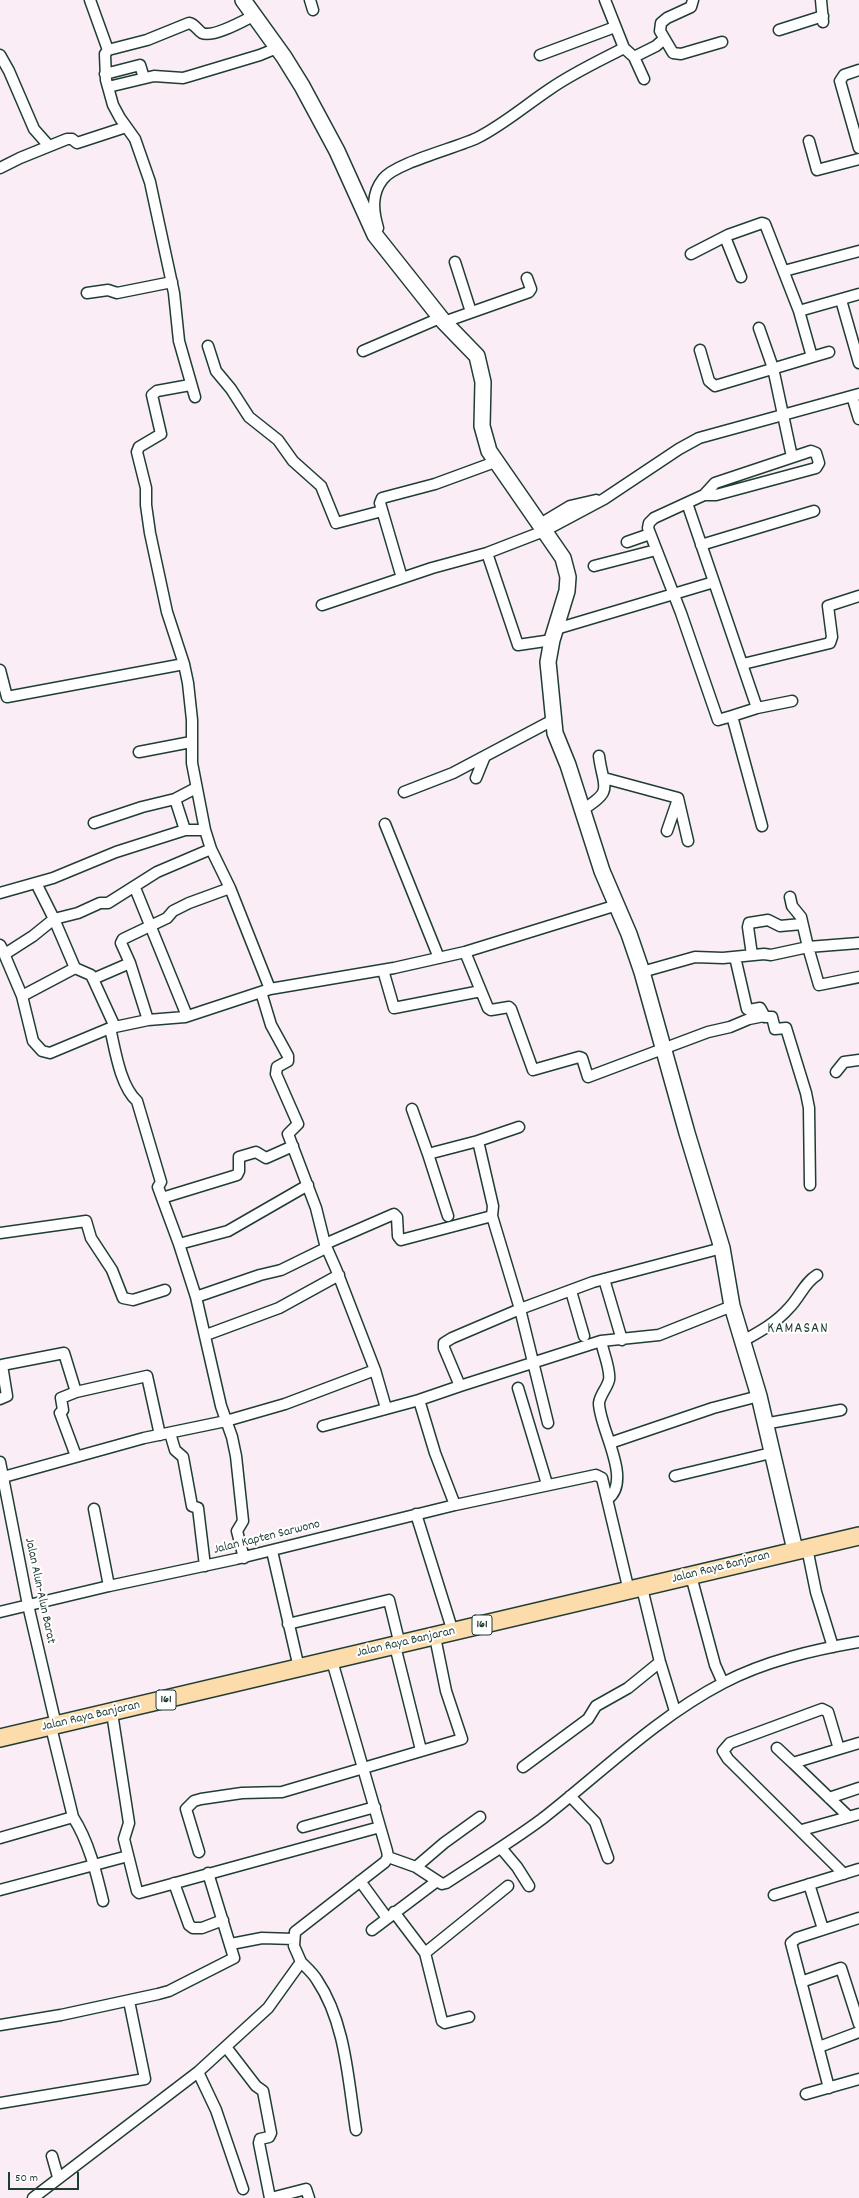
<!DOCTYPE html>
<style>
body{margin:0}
#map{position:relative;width:859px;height:2198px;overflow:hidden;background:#fbedf6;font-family:Dekko,sans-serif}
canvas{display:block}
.scale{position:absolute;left:8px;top:2172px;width:71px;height:18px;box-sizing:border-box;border:2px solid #1f3d34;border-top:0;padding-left:5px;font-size:12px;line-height:14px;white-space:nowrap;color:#1f3d34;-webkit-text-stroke:3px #fff;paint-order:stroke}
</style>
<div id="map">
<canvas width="859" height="2198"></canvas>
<div class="scale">50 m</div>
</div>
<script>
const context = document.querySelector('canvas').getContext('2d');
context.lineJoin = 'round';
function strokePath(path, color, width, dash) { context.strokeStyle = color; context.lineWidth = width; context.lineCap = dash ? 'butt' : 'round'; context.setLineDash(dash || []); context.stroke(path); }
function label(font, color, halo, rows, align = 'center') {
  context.font = font + ' Dekko,sans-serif'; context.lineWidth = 4; context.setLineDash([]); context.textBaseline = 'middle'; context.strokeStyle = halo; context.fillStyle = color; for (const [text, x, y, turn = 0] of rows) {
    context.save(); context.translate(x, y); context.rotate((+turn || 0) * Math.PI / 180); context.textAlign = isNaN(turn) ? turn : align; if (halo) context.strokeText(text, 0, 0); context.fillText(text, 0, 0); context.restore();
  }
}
const street = new Path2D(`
 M90,0L108,50
 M310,0L313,10
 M605,0L624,48L634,57L656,46L664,39
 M693,0L691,7L667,18L661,23L660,31L673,53L681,54L722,42
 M821,0L823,22
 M779,30L823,16
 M0,55L9,71L34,129L49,146
 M540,55L615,27
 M634,57L644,79
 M859,70L844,75L840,81L859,148
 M105,74L140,65L144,78
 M108,87L154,76L183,78L190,76L260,55L277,48
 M809,141L817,170L859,159
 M0,168L20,158L67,139H72L77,143L126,127
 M378,228C373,211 371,194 383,179C395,163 456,148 477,138C503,125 526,105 550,89C573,73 599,61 624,48
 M725,237L741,277
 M691,254L728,235L762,223L765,224L799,311L859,294
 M455,262L471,312
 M784,271L859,251
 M87,293L108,290L117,293L172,282
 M841,300L859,363
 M444,322L529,292L531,289L527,278
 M759,328L773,368L792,457
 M208,346L216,371L231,389L249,417L278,440L293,461L321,486L336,523L382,511
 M700,350L709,381L715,386L812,357L799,311
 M363,351L440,318
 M812,357L829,352
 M190,385L157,391L152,395L161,434L139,447L137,452L146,488V505L150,533L167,612L184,664L188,683L192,720V763L205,830L211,849
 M852,396L859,419
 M195,397L179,341L174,293L150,182L135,139L120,118L113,105L106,80L105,54L108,50L147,40L189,23C195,24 197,30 202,33C213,38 243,21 253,16
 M704,495L715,483L811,451L816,453L819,463L816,468L716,495H704L654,518L649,523L648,528L681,613L718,720L732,716
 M687,503L714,582
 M540,524L570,506L596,500
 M627,542L650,534
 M701,545L814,511
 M487,553L518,645L552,640
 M594,566L656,550
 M402,578L380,503L382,498L435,484L495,462
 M322,605L432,568L487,553L544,531L604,499L679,449L699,438L859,394
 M556,629L714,582L757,708L792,701
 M743,664L830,643L832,637L828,606L859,596
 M0,670L7,697L184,664
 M757,708L732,716L762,826
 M139,752L191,742
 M476,778L485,756
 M604,778L678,798L688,841
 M404,792L453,773L553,720
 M175,799L185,830H205
 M582,810C615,790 603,788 599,756
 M94,823L142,807L175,799L196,788
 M385,824L439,958
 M667,831L678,799
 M36,883L54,919L33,936L5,954V956L22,996L33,1041L42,1051L50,1053L110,1028L148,1020L185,1017L270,989
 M135,888L187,1016
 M230,888L189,903L173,911L167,918L123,939L121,943L130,963L93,979L91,975L75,968L54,919L78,913L100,903H108L157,872L211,849L230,888L270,989L394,968L465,952L617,905
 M0,893L53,878L116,852L185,830
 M790,897L792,906L801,917L808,947L859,943
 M0,945L5,954
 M465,952L481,991
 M752,955L748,927L749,923L768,920L780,926L802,924
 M735,957L747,1009L749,1010L760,1008L765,1017H772L775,1029L786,1028L806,1093L809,1108L810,1185
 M130,963L148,1020
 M383,970L394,1008L481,991L488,1008L491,1010L509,1007L511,1009L533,1070L579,1057L582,1058L588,1077L708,1032L730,1027L749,1019L764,1016
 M642,972L695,957L723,958L764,954L771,955L808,947L819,985L859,977
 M93,979L115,1027
 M261,992L271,1025L288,1056V1061L277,1067L276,1074L298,1124L288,1134L316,1208L325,1244
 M22,996L75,968
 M110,1028C115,1049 120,1086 137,1101L161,1182L158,1187L162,1198L237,1175L239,1171V1157L256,1152L266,1158L293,1146
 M836,1072L844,1062L859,1060
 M412,1109L428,1154L478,1141
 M428,1154L448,1216
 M162,1198L179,1244L196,1297L221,1406L232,1437L236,1456L243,1521L237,1531L244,1558
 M492,1216L493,1206L478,1141L519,1127
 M0,1233L86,1221L91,1238L112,1270L123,1298L133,1300L165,1290
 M179,1244L228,1231L308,1185
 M604,1279L622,1340
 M571,1291L584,1336
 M196,1297L260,1275L281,1270L326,1248
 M206,1335L279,1308L339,1275
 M601,1341C603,1352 611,1370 609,1380C607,1388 600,1395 599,1403C599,1428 633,1480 608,1499
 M741,1342C759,1332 776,1323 789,1308C800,1297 804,1283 817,1275
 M375,1370L336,1269L325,1244L394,1214L397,1217L398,1236L401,1240L492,1216L520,1309L548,1423
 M460,1386L601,1341L659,1335L732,1306
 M518,1388L547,1484
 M76,1392L147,1376L160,1435
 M0,1399L7,1396L2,1365L64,1353L76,1392L61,1398L63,1410L60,1413L76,1456
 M419,1400L460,1386L444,1348V1343L452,1338L520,1309L593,1282L722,1248
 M764,1424L841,1410
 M323,1426L419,1400L435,1453L455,1505
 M170,1433L175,1450L183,1457L192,1506L198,1508L205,1566
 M610,1443L713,1408L759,1396
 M0,1462L28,1605L56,1725
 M675,1476L771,1453
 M0,1478L144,1438L226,1421L285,1404L375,1370L386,1408
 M94,1509L109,1586
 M416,1514L453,1632
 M807,1548L816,1592L833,1647
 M272,1551L299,1668
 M691,1576L715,1665L723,1683
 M642,1588L660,1662L675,1711
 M0,1612L109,1586L236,1559L455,1505L596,1475L602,1478L629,1591
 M288,1624L389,1600L400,1645
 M395,1646L421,1750
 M112,1713L129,1823L124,1839L137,1891L139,1893L380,1827
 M777,1748L793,1763
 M839,1749L793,1763L849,1817
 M523,1767L588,1719L596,1706L628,1688L660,1662
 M570,1796L595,1822L608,1858
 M829,1798L859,1788
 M73,1817C89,1842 96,1872 103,1901
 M303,1827L375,1807
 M802,1830L859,1814
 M0,1838L73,1817L51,1727
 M501,1848L517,1867L529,1886
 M199,1852L186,1809L194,1801L201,1799L242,1793L282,1792L462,1739L446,1691L435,1637
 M388,1857L416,1867L442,1884L446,1883C478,1862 511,1842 542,1819C601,1773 656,1718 723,1683C765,1661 813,1650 859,1642
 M416,1867L444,1843L480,1817
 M844,1874L728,1759L723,1751L730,1743L822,1709L828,1712L839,1749L859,1743
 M360,1881L387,1918
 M174,1883L189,1925L193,1928H202L223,1920
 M809,1884L823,1929
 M0,1890L128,1856
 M774,1895L859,1869
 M394,1912L425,1953L442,2021L445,2023L469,2017
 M372,1930L437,1881
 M231,1944L262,1938L294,1939
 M425,1953L508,1886
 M301,1962C307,1968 313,1973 317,1980C346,2023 348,2081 356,2130
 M801,1982L841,1968L859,2024
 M0,2025L61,2015L158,1994L169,1991L234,1958L208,1873
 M226,2047L256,2086L263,2091L271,2133L269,2137L260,2139L259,2143L270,2198
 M819,2047L859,2032
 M198,2072L216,2110L243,2189
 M829,2088L791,1943L797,1938L859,1918
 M806,2094L859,2079
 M0,2103L145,2079L129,2001
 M52,2156L58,2177
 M33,2198L198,2072L268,2008L301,1962L294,1946L295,1932L385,1862L388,1857L387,1851L332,1661
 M271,2198L306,2189L309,2198`);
const secondary = new Path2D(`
 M243,0L284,57L302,86L337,151L375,235L444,322L477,356L483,382L482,426L489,451L563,558L568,577L567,591L552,640L548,662L555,733L568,765L602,871L629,934L642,972L687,1133L722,1248L732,1306L759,1396L795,1550`);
const primary = new Path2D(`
 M0,1738L859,1536`);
strokePath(street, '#1f3d34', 13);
strokePath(secondary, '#1f3d34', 18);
strokePath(primary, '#1f3d34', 20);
strokePath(street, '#fff', 10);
strokePath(secondary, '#fff', 15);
strokePath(primary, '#fddcac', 17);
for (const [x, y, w] of [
 [482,1625,20],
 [166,1700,20]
]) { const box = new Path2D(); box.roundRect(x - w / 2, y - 10, w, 20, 3); context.fillStyle = '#fff'; context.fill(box); strokePath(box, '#1f3d34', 1); }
label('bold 12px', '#1f3d34', null, [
 ["161",482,1625],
 ["161",166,1700]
]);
label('13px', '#1f3d34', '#fff', [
 ["Jalan Kapten Sarwono",267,1538,-14],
 ["Jalan Raya Banjaran",721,1568,-14],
 ["Jalan Alun-Alun Barat",39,1591,78],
 ["Jalan Raya Banjaran",406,1643,-13],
 ["Jalan Raya Banjaran",91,1717,-13]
]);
context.letterSpacing = '1px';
label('15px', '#1f3d34', '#fff', [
 ["KAMASAN",798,1330]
]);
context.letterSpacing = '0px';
</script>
